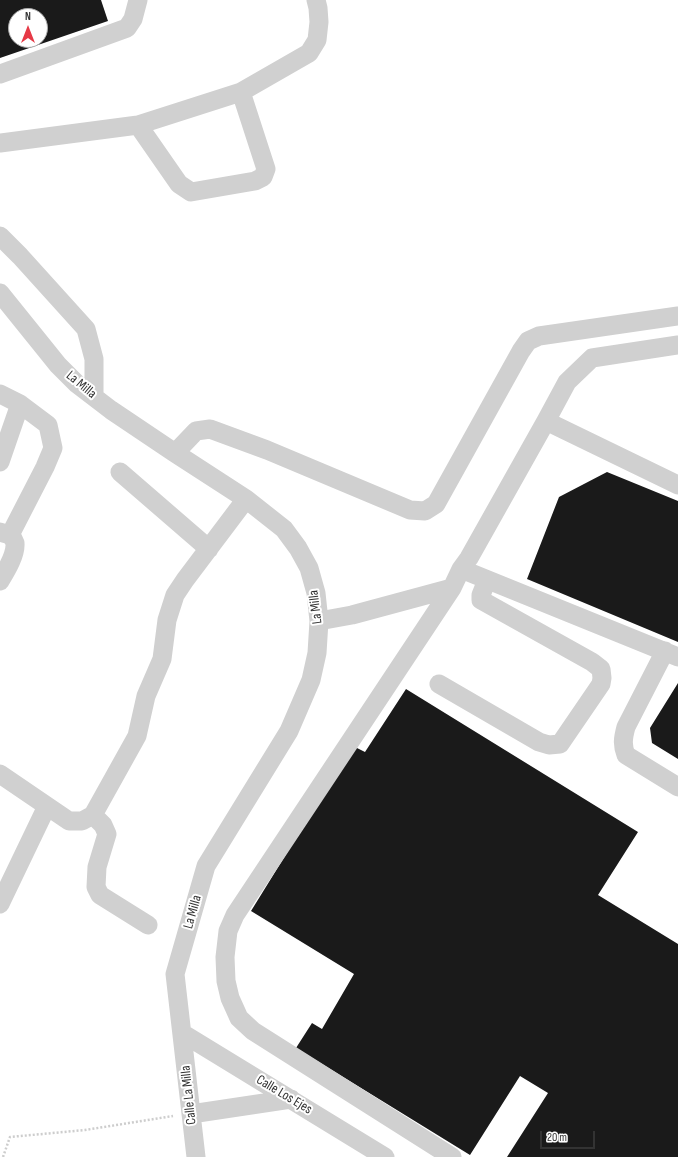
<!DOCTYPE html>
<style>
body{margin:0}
#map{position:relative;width:678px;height:1157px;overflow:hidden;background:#fff;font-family:"Sofia Sans Condensed",sans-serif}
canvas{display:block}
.north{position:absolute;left:8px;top:8px;width:40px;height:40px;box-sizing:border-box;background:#fff;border:1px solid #adadad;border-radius:50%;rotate:0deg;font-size:11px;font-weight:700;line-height:16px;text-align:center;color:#333}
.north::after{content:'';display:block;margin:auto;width:14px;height:18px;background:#e63946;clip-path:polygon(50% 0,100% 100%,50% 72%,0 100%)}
.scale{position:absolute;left:540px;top:1131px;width:55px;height:18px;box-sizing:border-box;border:2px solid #333;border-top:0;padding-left:5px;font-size:12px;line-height:14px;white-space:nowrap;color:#333;-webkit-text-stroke:3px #fff;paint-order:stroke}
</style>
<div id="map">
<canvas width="678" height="1157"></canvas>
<div class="north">N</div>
<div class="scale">20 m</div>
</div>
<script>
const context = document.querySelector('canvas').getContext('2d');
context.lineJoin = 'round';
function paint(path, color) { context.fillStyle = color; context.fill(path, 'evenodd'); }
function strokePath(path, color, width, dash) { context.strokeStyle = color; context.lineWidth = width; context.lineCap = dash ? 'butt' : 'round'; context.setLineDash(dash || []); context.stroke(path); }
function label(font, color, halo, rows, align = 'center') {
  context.font = font + ' "Sofia Sans Condensed",sans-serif'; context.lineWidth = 4; context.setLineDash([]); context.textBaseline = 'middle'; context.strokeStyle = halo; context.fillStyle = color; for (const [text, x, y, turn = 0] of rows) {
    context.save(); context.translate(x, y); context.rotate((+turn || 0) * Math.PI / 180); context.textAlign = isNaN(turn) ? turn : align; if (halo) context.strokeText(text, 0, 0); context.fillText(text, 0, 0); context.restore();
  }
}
paint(new Path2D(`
 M0,0H101L108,21L0,58ZM16,16H40V40H16Z
 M607,472L678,501V642L527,579L559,497Z
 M678,683V759L652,743L650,728Z
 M406,689L638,832L598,895L678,944V1157H507L548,1093L520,1076L470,1155L296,1048L312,1023L322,1029L354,974L251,911L353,746L365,752Z`), '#1a1a1a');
strokePath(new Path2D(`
 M3,1157L10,1137L85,1130L173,1116`), '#cdcdcd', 2.5, [2, 2]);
strokePath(new Path2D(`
 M0,74L127,28L133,19L138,0
 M138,125L179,184L191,192L255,181L263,177L266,169L241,92
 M0,143L138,125L241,92L309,53L317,40L319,22L318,8L316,0
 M0,236L20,256L86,329L94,359V397
 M0,293L58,365L77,384L111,410L175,453L246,499L284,529L298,548L309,568L316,593L319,621L317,653L311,680L289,731L206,866L175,974L196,1157
 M0,394L20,404L48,425L53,448L45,467L10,535L0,532
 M546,421L678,485
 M175,453L196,431L210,429L267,450L410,510L425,511L436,504L521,351L528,341L539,336L678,316
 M0,462L20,404
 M120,472L209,549
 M461,569L678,657
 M0,581C6,571 16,555 15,543C14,540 12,537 10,535
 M452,588L235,915L228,931L225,957L226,981L230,998L239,1018L253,1031L452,1157
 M319,621L352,615L452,588L461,569L469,558L546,421L567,382L592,358L678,345
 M665,651L626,727C623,738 622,745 626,755L678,787
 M439,684L539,742L549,745L560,744L601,684L602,678L601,669L592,662L481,600V595L487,580
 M0,774L69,821H82L93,815L137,736L146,696L162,659L167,620L175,595L185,580L246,499
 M93,815L103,825L107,834L97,867L96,887L100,895L148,925
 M0,904L47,806
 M182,1033L385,1157
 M191,1114L291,1099`), '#d0d0d0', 19);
label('14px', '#333', '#fff', [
 ["La Milla",81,385,40],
 ["La Milla",316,607,-97],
 ["La Milla",193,912,-74],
 ["Calle La Milla",189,1095,-96],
 ["Calle Los Ejes",284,1095,31]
]);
</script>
